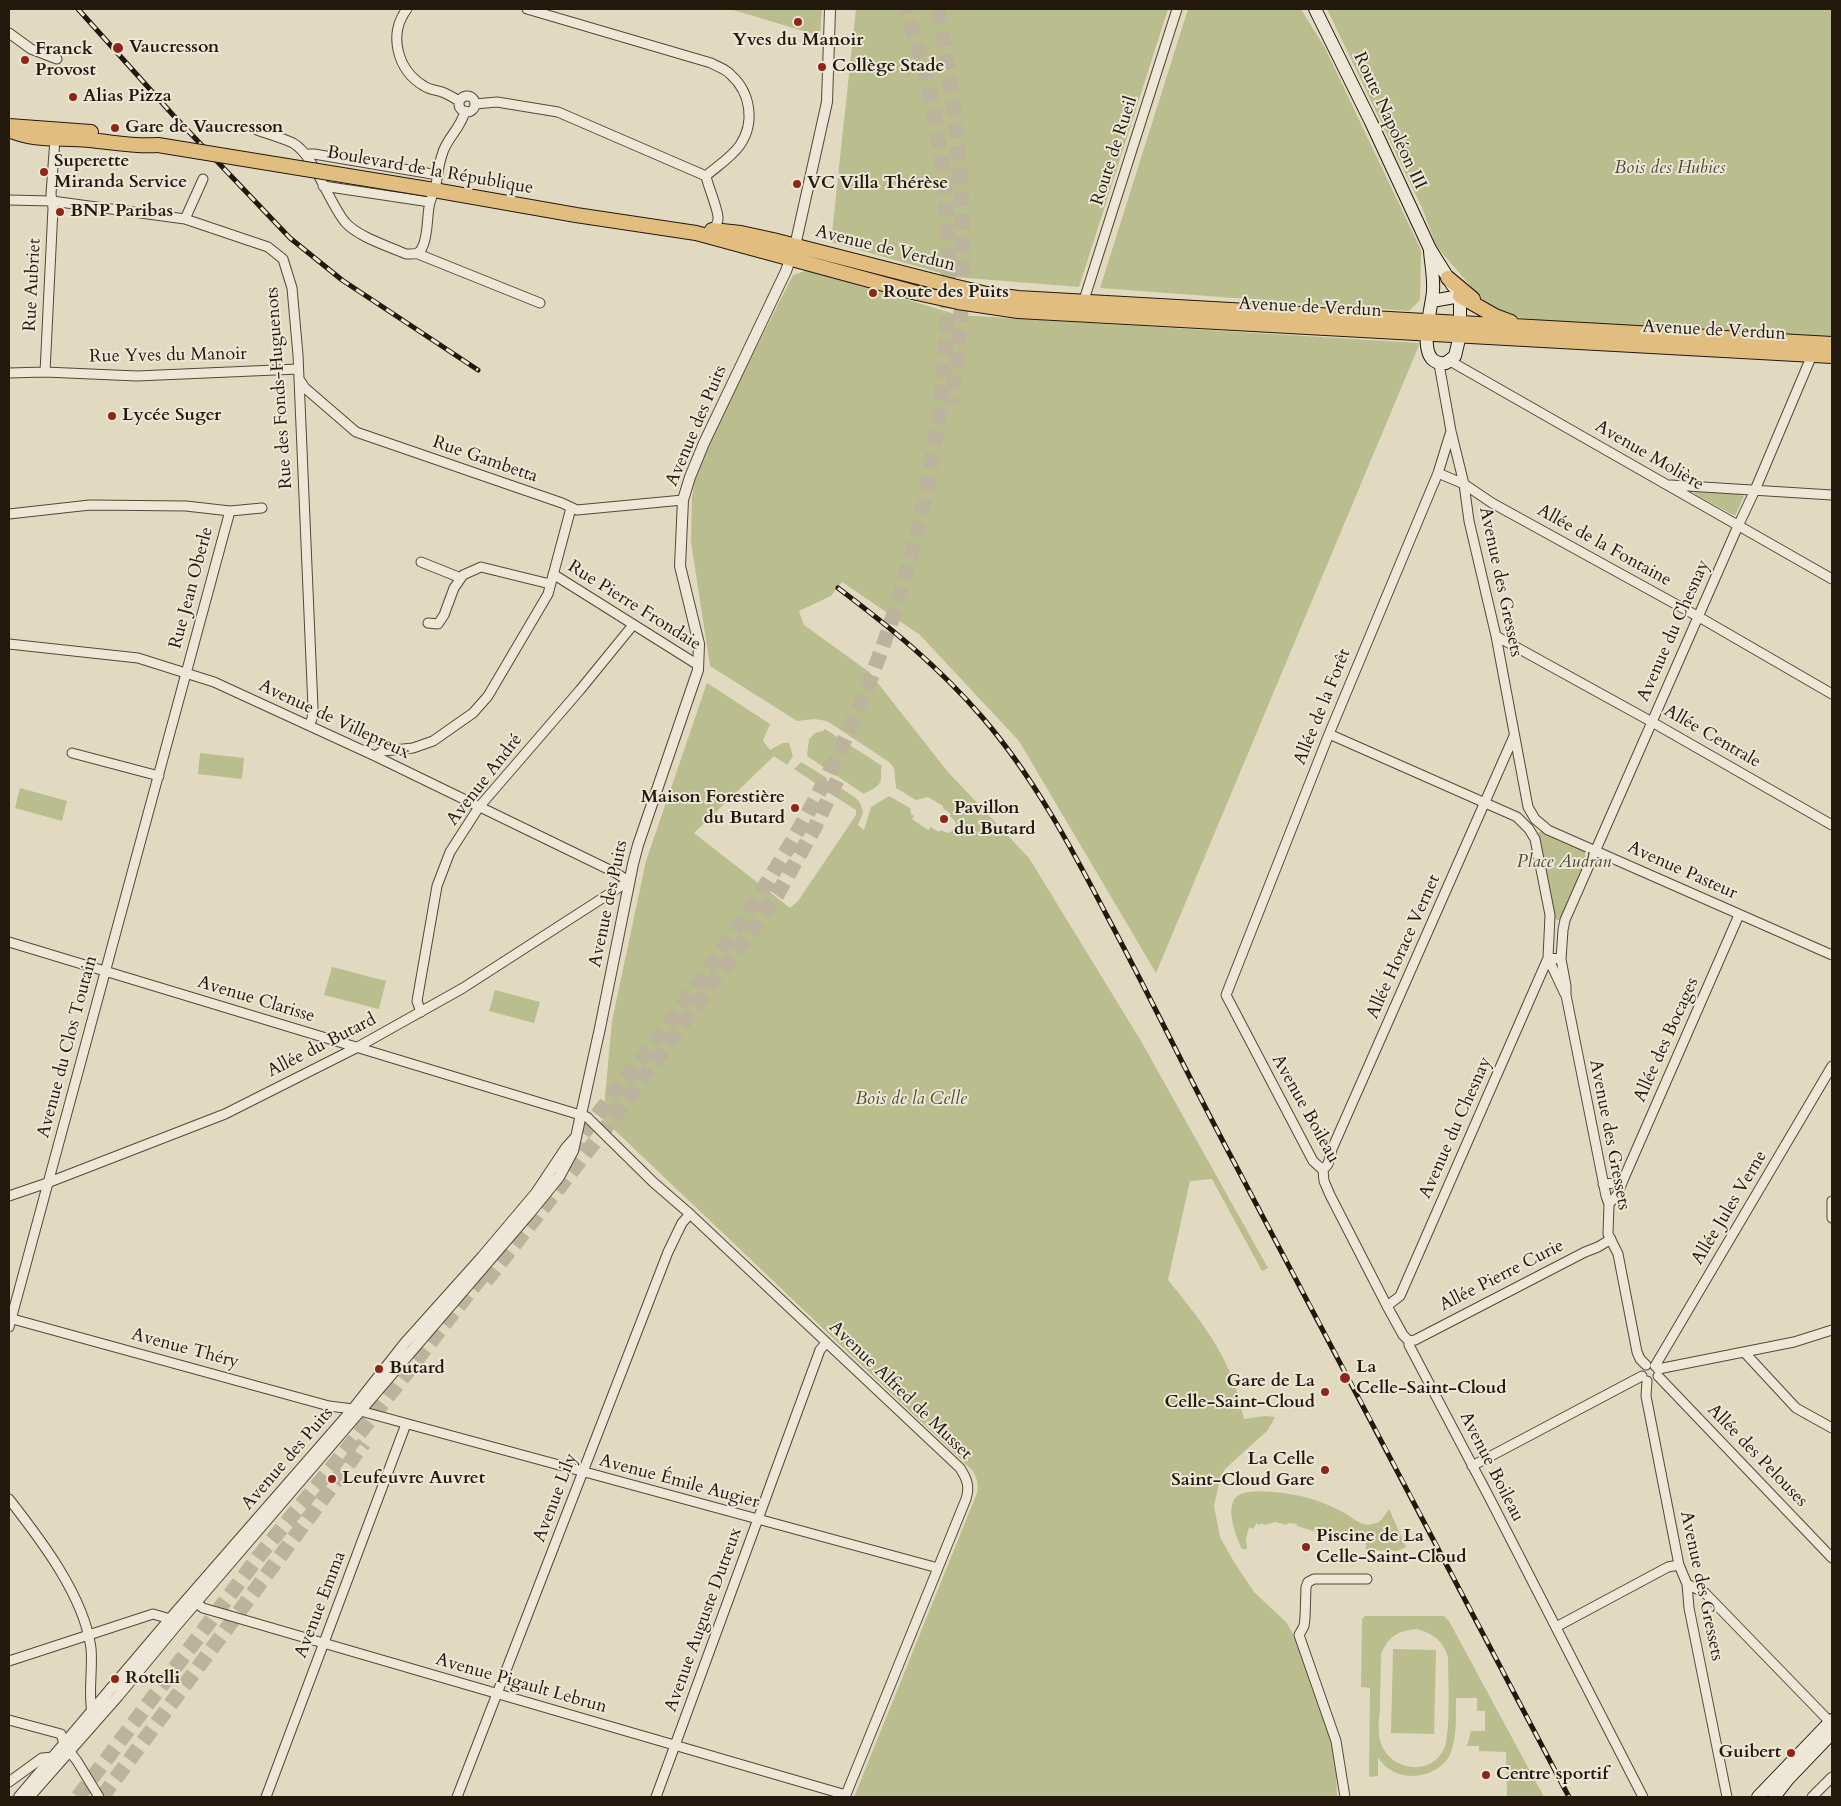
<!DOCTYPE html>
<meta charset="utf-8">
<style>
body{margin:0}
#map{position:relative;width:1841px;height:1806px;overflow:hidden;background:#e2dac0;font-family:Cardo,serif}
canvas{display:block}
.frame{position:absolute;inset:0;border:10px solid #23180c;pointer-events:none}
</style>
<div id="map">
<canvas width="1841" height="1806"></canvas>
<div class="frame"></div>
</div>
<script>
const context = document.querySelector('canvas').getContext('2d');
context.lineJoin = 'round';
function paint(path, color) { context.fillStyle = color; context.fill(path, 'evenodd'); }
function strokePath(path, color, width, dash) { context.strokeStyle = color; context.lineWidth = width; context.lineCap = dash ? 'butt' : 'round'; context.setLineDash(dash || []); context.stroke(path); }
function label(font, color, halo, rows, align = 'center') {
  context.font = font + ' Cardo,serif'; context.lineWidth = 4; context.setLineDash([]); context.textBaseline = 'middle'; context.strokeStyle = halo; context.fillStyle = color; for (const [text, x, y, turn = 0] of rows) {
    context.save(); context.translate(x, y); context.rotate((+turn || 0) * Math.PI / 180); context.textAlign = isNaN(turn) ? turn : align; if (halo) context.strokeText(text, 0, 0); context.fillText(text, 0, 0); context.restore();
  }
}
paint(new Path2D(`
 M730,9H822L820,36Z
 M856,9H1168L1079,287L955,277L831,242Z
 M1188,9H1301L1325,48L1421,250L1420,300L1409,311L1100,288Z
 M1327,9H1832V337L1551,323L1494,313L1436,246L1423,210Z
 M808,270L958,315L1420,343L1156,973L1019,741L920,635L842,582L831,596L799,611L804,625L869,672L948,772L1029,858L1141,1041L1268,1268L1262,1271L1212,1179L1190,1181L1168,1280C1194,1312 1221,1345 1235,1385C1238,1396 1241,1408 1244,1419L1265,1416L1275,1417L1268,1430L1225,1469L1220,1479L1214,1506L1220,1537L1234,1562L1254,1592L1286,1622L1302,1649L1335,1742L1337,1797H854L977,1493C979,1485 977,1479 973,1471L603,1119L612,1021L646,861L707,683L770,724L763,741L770,750L783,743H789L793,756L787,765L774,756L694,833L790,908L798,901L856,815V810L831,794L838,786L857,799L861,805L863,813L858,825L864,830L871,807L889,796L910,808L911,814L914,816L912,819L928,830L931,827L939,832L941,830L947,833L951,832L956,824L955,821L950,816L951,814L943,808V806L928,797L916,800L896,788L894,768L889,762L827,721L814,719L797,721L710,666L691,542L692,497L695,478L712,435L793,275Z
 M1693,489L1737,494L1744,496L1735,516L1695,494Z
 M825,729L882,766C880,771 882,774 881,780C878,789 870,789 864,794L807,756L809,739L815,733L823,731Z
 M200,753L244,758L242,779L198,774Z
 M801,762L827,778L823,788L794,769Z
 M20,788L67,801L62,821L15,808Z
 M1548,830L1597,851L1565,920H1557L1550,915L1535,839L1539,832Z
 M332,967L386,981L379,1009L324,995Z
 M495,990L540,1002L534,1023L489,1011Z
 M1273,1492C1300,1494 1324,1501 1348,1515C1355,1520 1363,1527 1373,1524C1381,1523 1385,1515 1389,1509L1406,1547L1397,1551L1366,1550V1540L1332,1539L1323,1534L1297,1526V1524L1288,1523L1287,1525L1275,1522L1265,1525L1262,1523L1259,1525L1257,1523L1253,1529L1249,1527L1246,1539L1247,1549H1242C1236,1537 1223,1503 1239,1495C1248,1490 1263,1492 1273,1492Z
 M1365,1616H1444L1449,1621L1544,1797H1507L1506,1752L1479,1751V1746H1467L1471,1731H1485V1711H1477V1698H1456C1456,1716 1457,1734 1451,1752C1442,1775 1409,1783 1389,1769C1385,1767 1382,1762 1378,1758V1776L1369,1777L1370,1688L1361,1687L1362,1619ZM1417,1629C1433,1634 1443,1640 1448,1657C1448,1677 1451,1733 1444,1749C1430,1779 1383,1770 1379,1735C1378,1727 1379,1717 1380,1708C1380,1690 1381,1672 1381,1654C1389,1636 1397,1631 1417,1629Z
 M1393,1649L1436,1650L1434,1734L1391,1733Z`), '#babd8d');
strokePath(new Path2D(`
 M938,9C954,92 963,176 963,261C963,308 957,357 951,404
 M570,1152C602,1106 639,1063 673,1018C706,974 737,930 766,884C854,746 913,592 937,430C942,399 944,367 946,336C953,224 944,115 905,9
 M486,1281L601,1134L728,963L777,895L814,829L840,774
 M78,1797L259,1556L355,1439L489,1267
 M102,1797L364,1443`), '#bcb39c', 15, [15, 8]);
const minor = new Path2D(`
 M407,9C388,34 397,70 424,86C430,90 436,90 442,92C448,94 454,98 459,101
 M527,9L711,63C718,67 726,69 731,75C751,93 755,123 740,145C731,158 717,166 706,176
 M9,33L31,49L57,59
 M459 104a8 8 0 1 1 16 0a8 8 0 1 1-16 0Z
 M475,104L497,102L558,112L706,176
 M257,130C268,134 282,138 293,143C314,155 328,201 345,222C358,237 388,246 406,254C413,254 419,255 422,248C428,237 427,219 429,207C430,200 433,195 435,189C438,177 438,166 442,155C446,138 461,129 465,111
 M306,154H314L438,175
 M706,176C708,187 719,211 718,219C718,223 715,227 713,230
 M323,186L430,202
 M9,200L52,201L185,219L268,247L283,259L292,288L298,355L313,708L312,719L309,725
 M185,219L203,179
 M418,254L540,303
 M1083,303L1177,9
 M1450,361L1832,579
 M1439,364L1451,431L1464,484L1469,521L1496,636L1528,807L1535,819L1548,830L1832,955
 M45,372L53,208L51,194L55,139
 M9,373L45,372L137,376L298,369
 M299,379L305,388L356,432L562,503L577,510L683,500
 M1451,431L1438,473L1329,734L1226,995L1313,1161L1323,1170L1324,1181L1330,1195L1387,1306L1403,1335L1409,1341V1345L1489,1497L1643,1797
 M1438,473L1464,484L1492,503L1699,617L1832,694
 M1671,485L1832,495
 M9,514L90,505L186,506L230,511L262,508
 M421,562L461,578
 M553,574L698,665
 M428,623L438,624L444,615L454,588L463,575L481,567L550,584
 M1496,636L1652,722L1832,825
 M9,644L138,658L214,682L375,756L614,872L629,881L463,988L356,1048L225,1114L47,1183L9,1196
 M1329,734L1517,817L1529,829L1535,839L1550,915L1548,958L1565,994
 M72,753L159,776
 M375,756L383,751L413,748L433,741L473,713L488,696L548,594L571,508
 M9,942L587,1117L653,1182L690,1214L960,1468C967,1479 970,1486 966,1499L845,1797
 M421,1012L417,1001L437,886L450,852L479,807L580,690L633,625
 M1323,1170L1328,1164L1332,1149L1514,736
 M1624,1178L1739,915
 M1603,1184L1616,1183L1624,1178L1617,1195L1609,1204
 M1832,1201V1218
 M1387,1306L1400,1296L1548,958L1561,959
 M9,1318L329,1406L353,1409L938,1568
 M9,1327L230,511
 M1409,1341L1415,1340L1585,1252L1598,1247L1611,1239
 M1745,1353L1796,1408L1832,1428
 M1646,1365L1640,1359L1637,1352L1618,1254L1608,1234L1609,1204L1606,1196L1566,995V986L1561,959L1563,930L1565,920L1738,526L1755,490L1812,355
 M1655,1366L1832,1066
 M1658,1369L1794,1342L1832,1330
 M1658,1376L1832,1558
 M1647,1381L1646,1396L1679,1565L1687,1584L1689,1608L1727,1797
 M1472,1466L1642,1376
 M9,1499C41,1540 84,1596 91,1648C93,1670 88,1691 92,1713
 M1687,1584L1705,1593L1830,1722
 M191,1599L203,1608L846,1795
 M1556,1627L1668,1567L1679,1565
 M9,1661L153,1614L170,1619
 M9,1720L61,1734L64,1744L77,1761L99,1797
 M9,1782L42,1758L54,1757
 M266,1797L406,1424
 M457,1797L668,1252L682,1223L690,1214
 M656,1797L820,1350L826,1343
 M1345,1797L1336,1741L1299,1635L1304,1626L1305,1618L1306,1587L1308,1582L1314,1579H1367
 M1812,1797L1832,1777`);
const tertiary = new Path2D(`
 M19,1797L170,1619L353,1409L405,1343L482,1257L536,1193L566,1148L574,1139
 M29,1797L118,1696L175,1627L529,1214L559,1177L573,1151L600,1028L633,864L638,845L698,670L699,644L680,566L683,500L690,477L704,443L786,271L795,246L827,102L830,9`);
const secondary = new Path2D(`
 M1315,9L1371,122L1430,249L1453,286
 M1430,251C1431,264 1434,278 1433,291C1432,309 1413,367 1446,363L1455,356L1460,335V296
 M1432,301L1460,296
 M1758,1797L1832,1720
 M1774,1797L1788,1779L1832,1733`);
const primary = new Path2D(`
 M9,126L91,132
 M9,130C35,142 61,137 89,140C112,142 135,147 158,145
 M428,189L576,215L696,233L917,293L958,302L1018,311L1832,356
 M712,230L741,233L773,240L957,287L987,294L1018,298L1832,344
 M1448,278L1473,299
 M1460,296L1495,316L1511,322`);
strokePath(minor, '#534839', 11);
strokePath(tertiary, '#534839', 12);
strokePath(secondary, '#23180c', 14);
strokePath(primary, '#23180c', 16);
strokePath(minor, '#ece7d6', 9);
strokePath(tertiary, '#ece7d6', 10);
strokePath(secondary, '#ece7d6', 12);
strokePath(primary, '#e1bd80', 14);
const rail = new Path2D(`
 M78,9L173,115L290,238L342,280L478,370
 M838,588C891,628 938,666 982,717C1033,776 1071,847 1107,916C1151,998 1191,1082 1235,1164C1347,1375 1458,1586 1569,1797`);
strokePath(rail, '#23180c', 5);
strokePath(rail, '#ece7d6', 3, [9]);
const primaryBridge = new Path2D(`
 M158,145L428,189`);
strokePath(primaryBridge, '#23180c', 16, []);
strokePath(primaryBridge, '#e1bd80', 14);
for (const [x, y, r, color] of [
 [798,22,5,"#8f2418"],
 [118,48,6,"#8f2418"],
 [25,60,5,"#8f2418"],
 [822,67,5,"#8f2418"],
 [73,97,5,"#8f2418"],
 [115,128,5,"#8f2418"],
 [44,172,5,"#8f2418"],
 [797,184,5,"#8f2418"],
 [60,212,5,"#8f2418"],
 [873,293,5,"#8f2418"],
 [112,416,5,"#8f2418"],
 [795,808,5,"#8f2418"],
 [944,819,5,"#8f2418"],
 [379,1369,5,"#8f2418"],
 [1345,1378,6,"#8f2418"],
 [1325,1392,5,"#8f2418"],
 [1325,1470,5,"#8f2418"],
 [332,1479,5,"#8f2418"],
 [1306,1547,5,"#8f2418"],
 [115,1679,5,"#8f2418"],
 [1791,1753,5,"#8f2418"],
 [1486,1775,5,"#8f2418"]
]) { const dot = new Path2D(); dot.arc(x, y, r, 0, 2 * Math.PI); context.fillStyle = color; context.fill(dot); strokePath(dot, '#ece7d6', 2); }
label('bold 18px', '#23180c', '#ece7d6', [
 ["Yves du Manoir",798,41,"center"],
 ["Vaucresson",129,48],
 ["Franck",35,50],
 ["Provost",35,71],
 ["Collège Stade",832,67],
 ["Alias Pizza",83,97],
 ["Gare de Vaucresson",125,128],
 ["Superette",54,162],
 ["Miranda Service",54,183],
 ["VC Villa Thérèse",807,184],
 ["BNP Paribas",70,212],
 ["Route des Puits",883,293],
 ["Lycée Suger",122,416],
 ["Maison Forestière",785,798,"right"],
 ["du Butard",785,819,"right"],
 ["Pavillon",954,809],
 ["du Butard",954,830],
 ["La",1356,1368],
 ["Celle-Saint-Cloud",1356,1389],
 ["Butard",389,1369],
 ["Gare de La",1315,1382,"right"],
 ["Celle-Saint-Cloud",1315,1403,"right"],
 ["La Celle",1315,1460,"right"],
 ["Saint-Cloud Gare",1315,1481,"right"],
 ["Leufeuvre Auvret",342,1479],
 ["Piscine de La",1316,1537],
 ["Celle-Saint-Cloud",1316,1558],
 ["Rotelli",125,1679],
 ["Guibert",1781,1753,"right"],
 ["Centre sportif",1496,1775]
], 'left');
label('18px', '#23180c', '#ece7d6', [
 ["Route Napoléon III",1389,121,65],
 ["Route de Rueil",1115,151,-72],
 ["Boulevard de la République",430,171,10],
 ["Avenue de Verdun",885,249,14],
 ["Rue Aubriet",33,285,-87],
 ["Avenue de Verdun",1310,308,3],
 ["Avenue de Verdun",1714,331,3],
 ["Rue Yves du Manoir",168,356,-1],
 ["Rue des Fonds-Huguenots",280,388,-94],
 ["Avenue des Puits",697,426,-67],
 ["Avenue Molière",1649,456,30],
 ["Rue Gambetta",485,460,19],
 ["Allée de la Fontaine",1604,546,29],
 ["Avenue des Gressets",1500,582,78],
 ["Rue Jean Oberle",192,588,-75],
 ["Rue Pierre Frondaie",634,606,32],
 ["Avenue du Chesnay",1674,631,-66],
 ["Allée de la Forêt",1323,707,-68],
 ["Avenue de Villepreux",334,720,25],
 ["Allée Centrale",1712,737,30],
 ["Avenue André",485,780,-52],
 ["Avenue Pasteur",1682,871,24],
 ["Avenue des Puits",609,904,-78],
 ["Allée Horace Vernet",1404,947,-66],
 ["Avenue Clarisse",256,1000,17],
 ["Allée des Bocages",1667,1040,-66],
 ["Allée du Butard",322,1046,-27],
 ["Avenue du Clos Toutain",68,1047,-75],
 ["Avenue Boileau",1305,1109,61],
 ["Avenue du Chesnay",1456,1128,-66],
 ["Avenue des Gressets",1609,1135,79],
 ["Allée Jules Verne",1730,1208,-59],
 ["Allée Pierre Curie",1502,1276,-27],
 ["Avenue Théry",185,1349,15],
 ["Avenue Alfred de Musset",900,1391,44],
 ["Allée des Pelouses",1757,1456,46],
 ["Avenue des Puits",288,1459,-49],
 ["Avenue Boileau",1491,1467,63],
 ["Avenue Émile Augier",679,1482,15],
 ["Avenue Lily",556,1498,-69],
 ["Avenue des Gressets",1701,1586,78],
 ["Avenue Emma",321,1605,-69],
 ["Avenue Auguste Dutreux",704,1620,-70],
 ["Avenue Pigault Lebrun",521,1684,16]
]);
label('italic 18px', '#504a33', '#ece7d6', [
 ["Bois des Hubies",1670,169],
 ["Place Audran",1564,863],
 ["Bois de la Celle",911,1100]
]);
</script>
